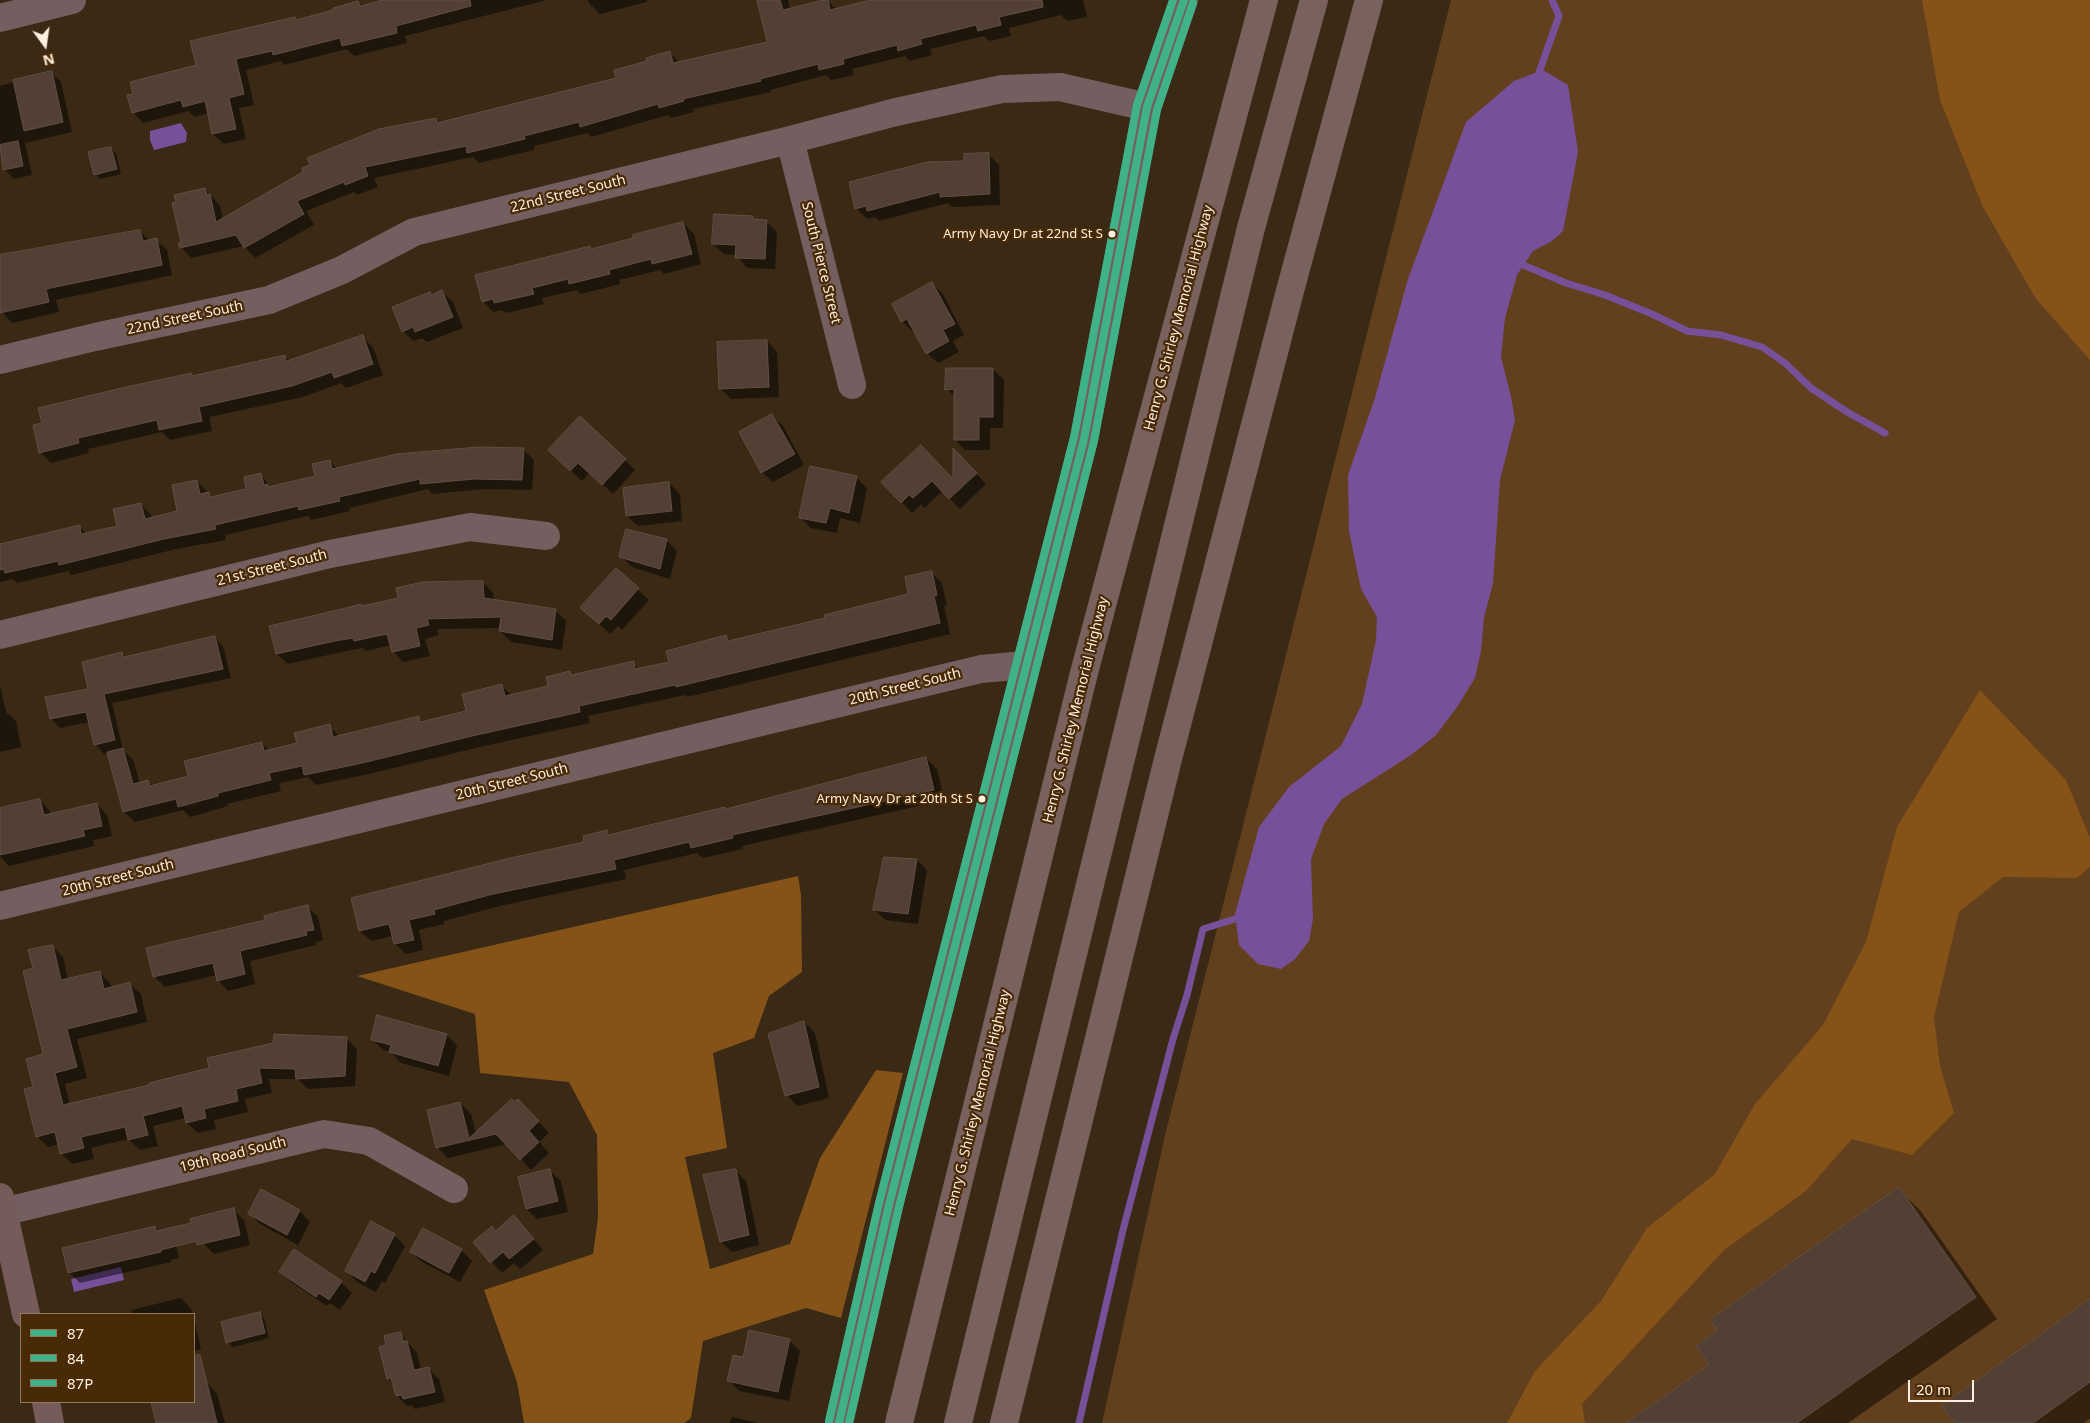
<!DOCTYPE html>
<style>
body{margin:0}
#map{position:relative;width:2090px;height:1423px;overflow:hidden;background:#392915;font-family:"Noto Sans",sans-serif}
canvas{display:block}
.legend{position:absolute;left:20px;top:1313px;width:175px;height:90px;box-sizing:border-box;background:#482a06;border:1px solid #91795e;margin:0;padding:6px 9px;list-style:none;font-size:15px;color:#feefe1}
.legend li{display:flex;align-items:center;gap:10px;height:25px}
.legend b{width:25px;border:1px solid #91795e}
.north{position:absolute;left:20px;top:20px;width:50px;height:50px;-webkit-text-stroke:4px #482a06;paint-order:stroke;rotate:166deg;font-size:14px;font-weight:700;line-height:20px;text-align:center;color:#feefe1}
.north::after{content:'';display:block;margin:auto;width:18px;height:22px;background:#feefe1;clip-path:polygon(50% 0,100% 100%,50% 72%,0 100%)}
.scale{position:absolute;left:1908px;top:1380px;width:66px;height:22px;box-sizing:border-box;border:2px solid #feefe1;border-top:0;padding-left:6px;font-size:15px;line-height:18px;white-space:nowrap;color:#feefe1;-webkit-text-stroke:4px #482a06;paint-order:stroke}
</style>
<div id="map">
<canvas width="2090" height="1423"></canvas>
<ul class="legend">
<li><b style="height:6px;background:#40b289"></b>87</li>
<li><b style="height:6px;background:#40b289"></b>84</li>
<li><b style="height:6px;background:#40b289"></b>87P</li>
</ul>
<div class="north">N</div>
<div class="scale">20 m</div>
</div>
<script>
const context = document.querySelector('canvas').getContext('2d');
context.lineJoin = 'round';
function paint(path, color) { context.fillStyle = color; context.fill(path, 'evenodd'); }
function strokePath(path, color, width, dash) { context.strokeStyle = color; context.lineWidth = width; context.lineCap = dash ? 'butt' : 'round'; context.setLineDash(dash || []); context.stroke(path); }
function label(font, color, halo, rows, align = 'center') {
  context.font = font + ' "Noto Sans",sans-serif'; context.lineWidth = 4.5; context.setLineDash([]); context.textBaseline = 'middle'; context.strokeStyle = halo; context.fillStyle = color; for (const [text, x, y, turn = 0] of rows) {
    context.save(); context.translate(x, y); context.rotate((+turn || 0) * Math.PI / 180); context.textAlign = isNaN(turn) ? turn : align; if (halo) context.strokeText(text, 0, 0); context.fillText(text, 0, 0); context.restore();
  }
}
paint(new Path2D(`
 M1451,0H2090V1423H1102L1165,1135Z`), '#62401d');
paint(new Path2D(`
 M1922,0H2090V360L2036,299L1983,207L1940,100Z
 M1980,690L2066,780L2090,838V867L2077,878L2003,877L1959,912L1934,1017L1940,1066L1954,1113L1912,1155L1852,1139L1806,1191L1724,1250L1582,1404L1585,1423H1507L1535,1371L1601,1301L1647,1228L1715,1174L1755,1104L1823,1025L1866,942L1897,827Z
 M798,876L801,895L802,972L769,996L754,1038L713,1053L727,1148L685,1157L710,1269L790,1244L820,1158L876,1070L903,1073L841,1318L806,1308L703,1341L691,1418L684,1423H524L517,1382L484,1290L593,1254L598,1218L597,1135L569,1082L480,1073L475,1014L357,976Z`), '#855318');
paint(new Path2D(`
 M1543,70L1568,85L1578,152L1563,231L1552,241L1533,251L1517,275L1505,318L1501,357L1511,397L1515,420L1500,480L1493,583L1484,618L1481,651L1475,678L1457,707L1436,735L1411,755L1342,799L1324,824L1311,859L1313,919L1309,941L1295,959L1281,969L1258,964L1239,945L1235,914L1259,827L1289,787L1341,746L1362,704L1376,640L1377,617L1361,589L1349,531L1348,475L1374,401L1408,279L1466,122L1514,81Z
 M181,123L187,133L186,142L154,150L150,140V131Z
 M121,1267L124,1280L74,1292L71,1279Z`), '#77509a');
paint(new Path2D(`
 M388,0H547L405,36L407,43L354,56L347,49L284,65L281,61L246,70L254,105L239,108L246,139L224,144L213,134L209,113L194,117L189,111L143,123L133,112L198,66L295,18L297,21L358,3L362,6Z
 M588,0H647V2L600,14L589,3Z
 M758,0H788L790,10L827,0L837,10L875,0H1083L1087,17L1067,21L1061,15L1009,28L1011,36L990,41L984,36L930,49L932,55L910,61L905,56L852,69L854,75L831,80L826,75L770,90L771,92L693,109L694,112L671,118L668,115L591,137L587,133L534,146V150L479,163L473,157L374,178L378,187L357,195L354,192L306,211L314,225L255,258L244,246L191,258L181,247L205,189L220,206L223,219L436,119L440,124L617,79L670,53L680,63L768,43Z
 M51,72L61,82L72,132L25,143L32,175L14,179L4,169L0,149V86Z
 M111,148L116,153L121,174L100,179L95,174Z
 M988,154L999,165L1000,205L952,207L948,203L879,221L875,217L867,219L856,208L965,162Z
 M752,217L756,221H766L777,232L775,269L747,268L736,255L724,254L713,244Z
 M683,223L694,234L701,264L664,274L660,270L619,280L620,284L581,294L577,290L542,298L544,304L506,313L502,310L493,312L483,301L590,247L592,250L635,239Z
 M140,231L150,241L156,240L167,250L172,275L56,300L59,312L12,323L2,312L0,304V257Z
 M932,284L943,294L964,335L953,341L959,352L938,363L927,353L915,331L913,332L902,321Z
 M442,292L453,302L463,328L427,342L422,338L413,341L403,331L432,296Z
 M362,337L373,347L383,375L346,388L341,383L303,397L209,417L212,431L170,440L162,432L88,449L89,453L51,463L40,452L191,375L194,377L284,356L290,361Z
 M767,341L777,352L779,397L731,399L721,389Z
 M993,369L1004,380L1003,428H990V450H965L955,440V397L947,389Z
 M772,415L783,426L804,465L773,482L762,472Z
 M921,447L955,482L964,461L986,484L960,509L943,491L924,508L921,504L912,513L902,502Z
 M523,449L534,460L532,490L485,489L432,494L428,489L349,508L350,511L311,520L308,516L225,535L226,540L176,549L71,575L68,571L17,583L13,579L0,582V545L79,526L87,534L119,527L141,504L151,515L152,518L178,512L197,481L213,498L248,490L261,475L272,488L317,477L330,462L338,469Z
 M560,460H625L635,470L613,494L590,472L582,481Z
 M856,478L867,488L860,523L840,518L837,533L811,528L800,517Z
 M669,483L680,494L682,521L638,526L627,516Z
 M666,540L677,551L670,579L632,567L621,556Z
 M616,570L649,600L622,630L618,626L610,634L593,618Z
 M932,573L942,583L947,606H944L950,634L687,697L685,695L588,716L590,723L484,746L369,774L316,785L308,777L279,783L281,791L227,804L228,806L190,817L183,810L135,822L124,812L109,752L104,754L95,744L90,722L60,728L51,719L89,690L122,654L126,658L214,637L223,646L231,678L112,703L123,750L133,760L140,784L148,782L153,786L189,777L262,743L270,751L298,744L329,726L340,737L418,717L424,723L468,712L502,686L512,696L549,687L570,673L573,676L633,663L640,670L671,663L726,637L731,642L826,619L910,595Z
 M483,582L493,593L494,601L556,611L566,621L562,650L511,642L500,631L501,628L437,629L439,635L425,639L430,656L403,662L393,651L391,645L366,651L363,648L346,651L288,664L277,654L363,608Z
 M0,686L6,712L16,721L21,747L0,752Z
 M926,758L937,769L944,800L742,846L743,849L703,858L697,853L624,870L626,879L504,905L444,921V924L419,930L423,950L406,954L395,944L393,936L371,941L360,931L586,843L607,832L611,836L725,808L726,810Z
 M40,800L50,811L51,815L97,804L107,815L112,836L93,840L94,846L9,866L0,856V810Z
 M885,858L917,860L927,870L918,924L885,920L875,910Z
 M307,906L318,917L323,940L316,942V945L250,961L255,984L228,991L218,980L217,975L165,987L154,976L266,921Z
 M52,946L63,957L68,980L100,973L110,983L112,988L130,984L141,994L147,1022L77,1039L87,1078L65,1084L70,1105L346,1038L357,1049L355,1086L308,1089L298,1079H269L272,1093L245,1099L248,1112L214,1120L216,1129L198,1133L187,1123L186,1118L153,1126L158,1146L140,1150L128,1139L91,1148L94,1159L72,1164L61,1153L59,1144L48,1147L37,1136L35,1088L45,1055L34,969Z
 M378,1017L447,1035L457,1046L449,1076L401,1063L391,1052L383,1050L372,1039Z
 M804,1022L815,1033L829,1098L797,1106L787,1095Z
 M460,1103L471,1114L476,1134L528,1111L549,1133L539,1142L549,1153L531,1170L507,1144L448,1158L438,1148Z
 M735,1170L746,1181L759,1245L732,1252L721,1242Z
 M550,1171L561,1181L568,1212L537,1219L527,1209Z
 M1898,1189L1920,1210L1997,1319L1848,1423H1629L1711,1365L1719,1330Z
 M262,1191L300,1211L310,1222L298,1245L260,1224L249,1213Z
 M233,1210L244,1220L250,1245L214,1254L203,1243Z
 M514,1217L543,1250L520,1269L514,1263L502,1273L474,1242L496,1232Z
 M155,1228L175,1241L179,1258L171,1260V1262L80,1283L70,1273Z
 M423,1230L461,1250L472,1261L460,1282L422,1262L411,1252Z
 M394,1235L405,1246L385,1283L382,1281L376,1292L357,1282L347,1271Z
 M294,1251L341,1282L352,1293L340,1310L330,1303L327,1306L291,1282L280,1272Z
 M181,1298L191,1309L193,1314H132L131,1310Z
 M2090,1302V1419L2084,1423H1956Z
 M259,1313L264,1318L269,1338L233,1347L228,1342Z
 M194,1319L201,1349L194,1351Z
 M400,1333L417,1353L421,1370L428,1368L439,1379L445,1402L415,1409L411,1405L407,1406L397,1396L394,1385L388,1378L387,1346Z
 M789,1340L800,1351L789,1401L739,1391L729,1380L744,1358Z
 M207,1383L217,1394L225,1423H157L152,1402H194V1387Z
 M732,1417L758,1423H730Z`), '#0007');
strokePath(new Path2D(`
 M1537,78L1559,16L1552,0
 M1516,262L1566,283L1605,295L1652,314L1687,331L1721,335L1762,347L1785,363L1811,388L1847,412L1885,433
 M1079,1423L1123,1230L1173,1039L1187,995L1203,929L1244,916`), '#77509a', 7);
const building = new Path2D(`
 M383,0H470L471,6L396,26L397,33L342,46L340,38L273,55L272,51L236,59L244,94L229,98L236,129L212,134L205,101L183,107L181,100L132,113L127,95L133,94L130,82L196,65L190,41L295,17L296,20L333,10V8L358,1L360,6Z
 M757,0H780L783,10L823,0H828L830,10L870,0H1042L1043,7L999,17L1001,25L978,31L976,25L920,39L922,44L898,51L897,45L843,59L844,64L819,70L818,64L760,79L761,81L683,99L684,101L659,108L658,104L580,127L579,122L524,136L525,139L467,153L466,146L365,167L368,176L345,185L344,182L297,201L304,214L244,248L236,235L180,248L178,244L181,242L172,203L176,202L174,195L205,188L207,195L210,194L216,222L303,172L302,168L310,165L307,158L379,129L436,118L437,123L616,78L614,70L647,61L646,58L670,51L673,63L767,42Z
 M52,71L63,122L24,131L13,80Z
 M18,141L23,166L3,170L0,145Z
 M111,147L117,169L94,175L88,152Z
 M989,153L990,194L940,197V192L867,211L866,206L855,209L849,182L927,162L964,161V154Z
 M714,214L753,216V219L767,220L765,259L735,258L736,245L712,244Z
 M683,222L692,254L652,264L651,259L609,270L610,274L569,284L568,279L532,288L534,294L494,303L493,299L482,302L475,275L590,246L591,249L633,238V235Z
 M140,230L143,241L157,238L162,265L46,289L49,302L0,313V255Z
 M932,282L955,324L943,330L949,341L926,354L907,319L901,322L892,304Z
 M442,290L453,317L415,332L413,327L402,332L392,307L430,292L431,295Z
 M363,335L373,364L334,378L332,372L292,386L199,407L202,421L159,430L157,420L78,438L79,443L39,453L33,425L42,423L38,408L126,387L192,373V376L285,355L286,361Z
 M767,340L769,387L719,389L717,342Z
 M946,368H993V417H979V440H954V389L945,390Z
 M772,414L795,454L761,473L739,432Z
 M580,416L626,459L602,485L578,463L570,471L548,450Z
 M921,445L953,479V448L977,473L949,499L932,481L913,498L909,495L901,503L881,482Z
 M479,447L524,448L522,480L474,479L420,484V479L339,497L340,501L299,510L298,506L215,525L216,529L164,539L59,565L58,561L5,573L4,569L0,570V544L80,525L81,534L117,526L113,509L141,503L145,519L177,511L172,485L197,480L200,494L209,492L210,497L246,489L244,477L261,473L264,485L268,484V487L315,476L312,464L330,460L332,469L397,454Z
 M810,466L857,476L849,513L830,508L826,523L799,518Z
 M669,482L672,511L626,516L623,488Z
 M626,529L667,539L660,569L619,557Z
 M616,568L639,588L611,620L606,616L599,624L580,608Z
 M932,571L937,595L934,596L940,623L676,687L675,685L579,706L580,712L472,736L358,764L304,775L302,766L269,773L271,780L218,793V796L178,807L176,799L123,812L107,752L123,748L133,784L148,780L150,786L188,776L184,761L262,742L264,751L297,743L294,733L330,724L333,737L419,716L420,722L466,711L462,694L502,684L505,696L548,686L546,677L570,671L571,675L634,661L635,669L669,662L666,651L726,635L728,641L825,618L824,615L908,594L905,577Z
 M483,581L484,598L556,609L552,640L499,631L501,617L427,619L429,625L416,628L420,646L392,652L387,634L354,641L353,638L335,641L276,654L269,626L346,608L361,604L362,606L398,598L396,588L423,582Z
 M215,636L223,669L104,694L115,740L94,745L86,712L50,719L45,697L88,689L82,662L122,652L123,657Z
 M926,757L934,790L732,835L733,838L691,848L689,842L614,860L616,869L493,894L434,910L435,914L409,920L414,940L394,944L389,924L359,931L351,898L510,858L584,842L583,836L607,830L608,835L725,807V809Z
 M40,799L44,815L97,803L102,826L83,830L85,836L0,855V808Z
 M884,857L917,859L908,914L873,910Z
 M308,905L314,930L306,931L307,935L240,951L245,974L217,981L213,963L153,977L146,948L265,920L264,916Z
 M53,945L61,980L100,971L104,989L130,982L137,1012L67,1029L77,1067L55,1073L63,1105L149,1085V1083L209,1068L207,1058L273,1043L274,1034L347,1037L345,1076L296,1079L295,1069L259,1068L262,1083L236,1089L238,1101L204,1109L206,1118L186,1123L182,1106L143,1116L148,1135L128,1140L125,1127L81,1137L84,1148L60,1154L55,1132L36,1137L24,1089L33,1087L26,1059L43,1054L23,971L33,968L28,950Z
 M377,1015L447,1034L438,1066L389,1052L391,1045L371,1040Z
 M804,1021L819,1087L785,1096L768,1034Z
 M512,1099L514,1102L518,1099L539,1121L529,1131L539,1142L520,1160L496,1134L436,1148L427,1110L460,1102L469,1138Z
 M550,1169L558,1201L526,1209L518,1177Z
 M736,1169L749,1235L720,1242L703,1175Z
 M1899,1187L1976,1297L1797,1423H1626L1709,1365L1696,1346L1718,1330L1710,1320Z
 M261,1189L300,1210L287,1235L248,1214Z
 M234,1208L240,1235L197,1245L196,1241L161,1250V1252L68,1273L62,1248L155,1226L156,1231L191,1223L190,1219Z
 M514,1215L534,1239L509,1259L503,1252L490,1263L473,1242L492,1226L495,1231Z
 M371,1221L395,1234L375,1273L371,1271L365,1282L345,1271Z
 M423,1228L462,1249L449,1273L410,1252Z
 M294,1249L342,1281L329,1300L319,1293L316,1297L279,1272Z
 M2090,1299V1382L2033,1423H1955L1942,1406Z
 M260,1312L265,1333L226,1343L221,1322Z
 M749,1330L790,1339L778,1392L727,1381L733,1355L743,1357Z
 M401,1332L403,1341H407L414,1370L429,1367L435,1392L403,1399L402,1395L396,1396L391,1378L387,1379L379,1347L386,1345L384,1336Z
 M200,1355L217,1423H156L151,1402H194V1356Z`);
paint(building, '#514033');
strokePath(building, '#614f42', 1);
strokePath(new Path2D(`
 M0,18L72,0
 M790,140L852,385
 M0,360L95,337L269,300L342,270L414,232L790,140L896,112L1002,89L1060,87L1147,107
 M0,635L330,554L470,527L546,536
 M0,906L981,669L1025,665
 M3,1212L324,1134L369,1141L454,1189
 M839,1423L889,1205L1084,439L1147,107L1184,0`), '#745f60', 28);
strokePath(new Path2D(`
 M0,1197L26,1314
 M46,1402L50,1423`), '#755b59', 28);
strokePath(new Path2D(`
 M899,1423L1084,673L1264,0
 M958,1423L1251,228L1314,0
 M1004,1423L1168,759L1291,287L1369,0`), '#79625e', 28);
strokePath(new Path2D(`
 M839,1423L889,1205L1084,439L1147,107L1184,0`), '#40b289', 8);
strokePath(new Path2D(`
 M849,1423L899,1207L1094,441L1157,110L1193,3`), '#40b289', 8);
strokePath(new Path2D(`
 M829,1421L879,1203L1074,437L1137,105L1173,0`), '#40b289', 8);
for (const [x, y, r, color] of [
 [1112,234,4.5,"#feefe1"],
 [982,799,4.5,"#feefe1"]
]) { const dot = new Path2D(); dot.arc(x, y, r, 0, 2 * Math.PI); context.fillStyle = color; context.fill(dot); strokePath(dot, '#482a06', 2); }
label('13px', '#feefe1', '#482a06', [
 ["Army Navy Dr at 22nd St S",1103,234],
 ["Army Navy Dr at 20th St S",973,799]
], 'right');
label('14px', '#feefe1', '#482a06', [
 ["22nd Street South",568,194,-14],
 ["South Pierce Street",821,263,76],
 ["22nd Street South",185,318,-12],
 ["Henry G. Shirley Memorial Highway",1179,318,-75],
 ["21st Street South",272,568,-14],
 ["20th Street South",905,687,-14],
 ["Henry G. Shirley Memorial Highway",1076,710,-76],
 ["20th Street South",512,782,-14],
 ["20th Street South",118,878,-14],
 ["Henry G. Shirley Memorial Highway",978,1103,-76],
 ["19th Road South",233,1155,-14]
]);
</script>
